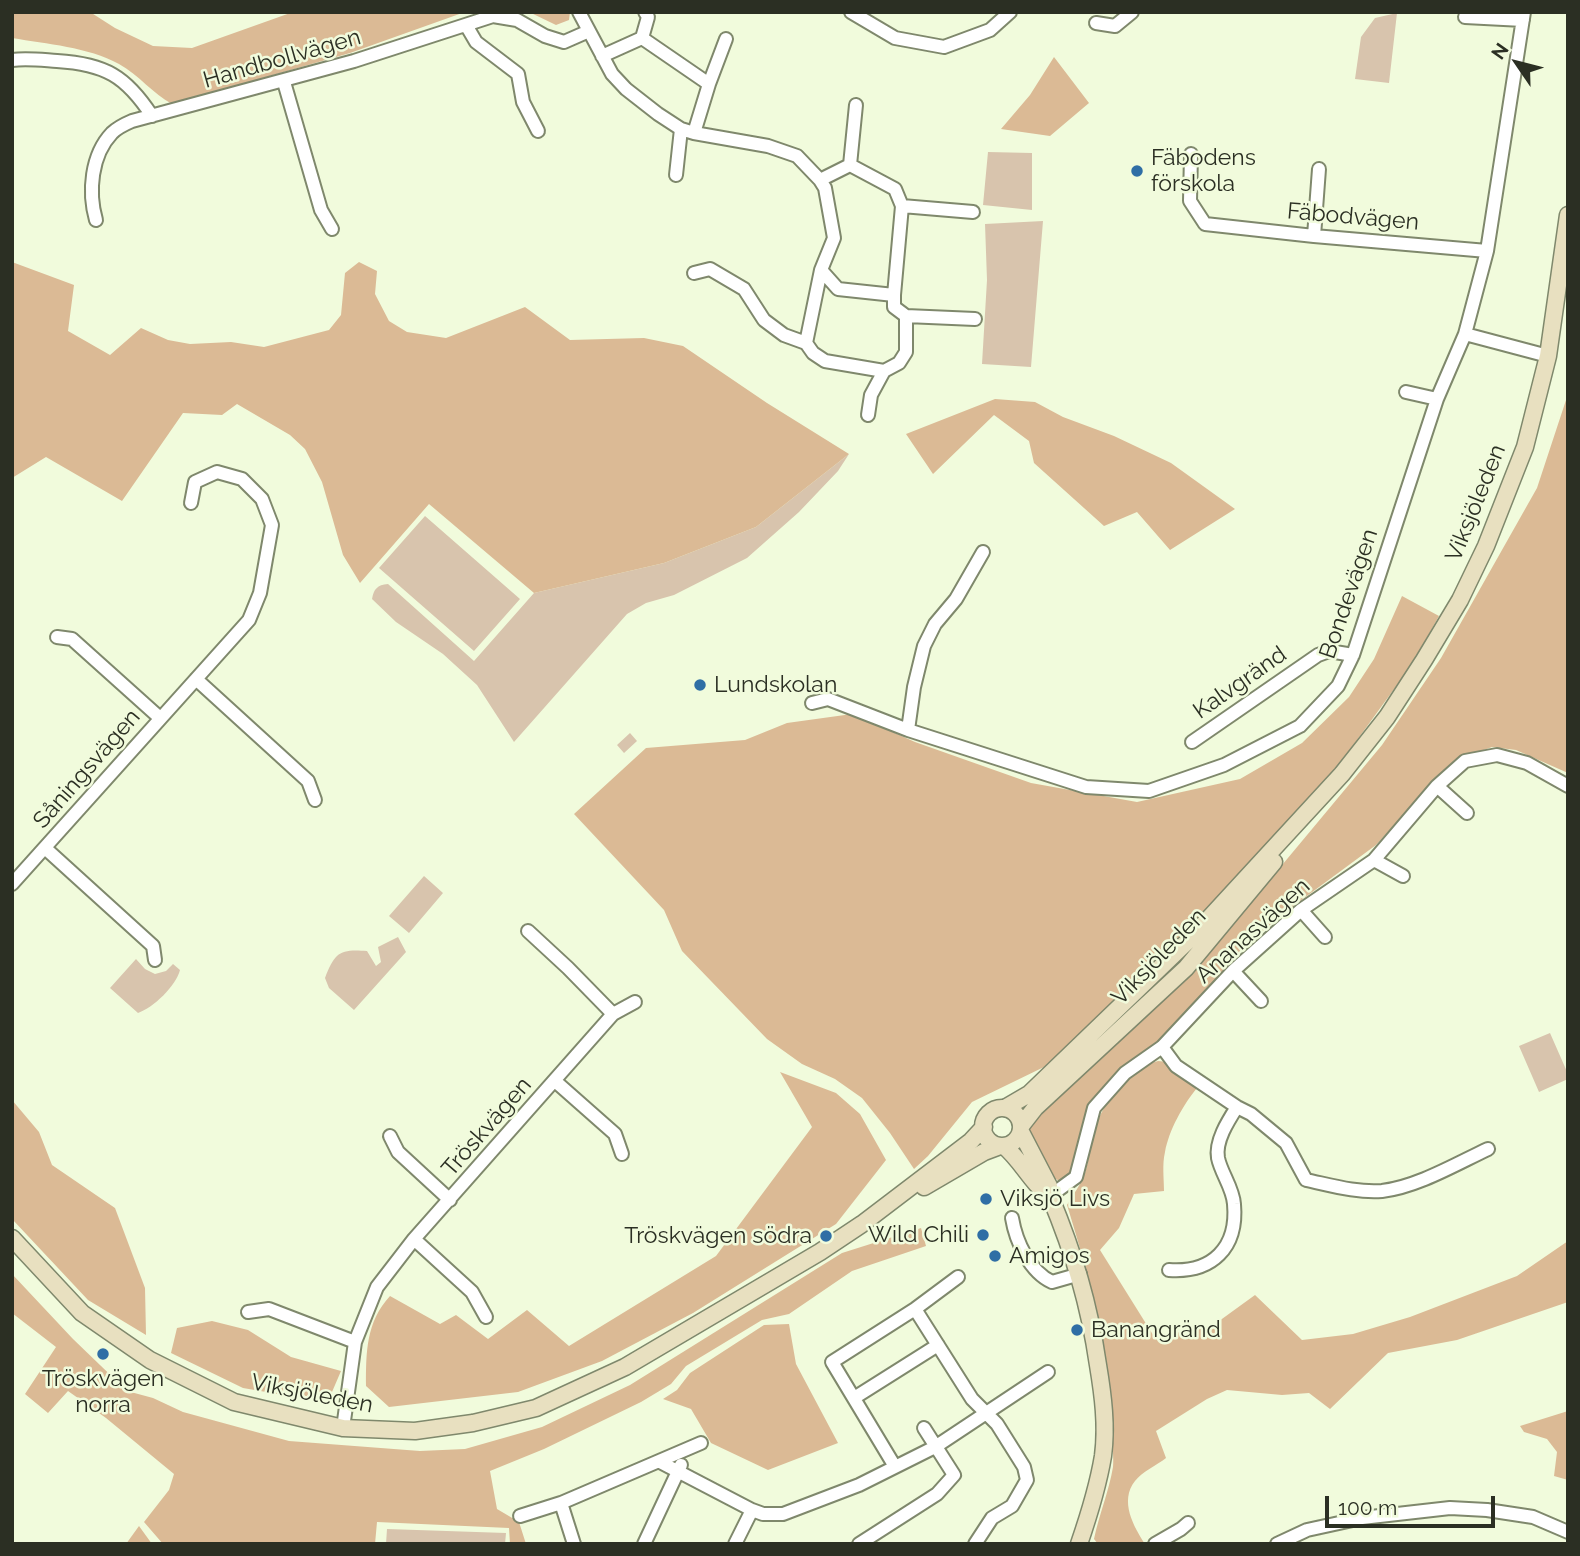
<!DOCTYPE html>
<meta charset="utf-8">
<style>
body{margin:0}
#map{position:relative;width:1580px;height:1556px;overflow:hidden;background:#f1fbdc;font-family:Raleway,sans-serif}
canvas{display:block}
.frame{position:absolute;inset:0;border:14px solid #2b2f23;pointer-events:none}
.north{position:absolute;left:1482px;top:28px;width:70px;height:70px;-webkit-text-stroke:5px #f1fbdc;paint-order:stroke;rotate:305deg;font-size:19px;font-weight:700;line-height:28px;text-align:center;color:#2b2f23}
.north::after{content:'';display:block;margin:auto;width:24px;height:32px;background:#2b2f23;clip-path:polygon(50% 0,100% 100%,50% 72%,0 100%)}
.scale{position:absolute;left:1325px;top:1496px;width:170px;height:32px;box-sizing:border-box;border:4px solid #2b2f23;border-top:0;padding-left:9px;font-size:21px;line-height:24px;white-space:nowrap;color:#2b2f23;-webkit-text-stroke:5px #f1fbdc;paint-order:stroke}
</style>
<div id="map">
<canvas width="1580" height="1556"></canvas>
<div class="frame"></div>
<div class="north">N</div>
<div class="scale">100 m</div>
</div>
<script>
const context = document.querySelector('canvas').getContext('2d');
context.lineJoin = 'round';
function paint(path, color) { context.fillStyle = color; context.fill(path, 'evenodd'); }
function strokePath(path, color, width, dash) { context.strokeStyle = color; context.lineWidth = width; context.lineCap = dash ? 'butt' : 'round'; context.setLineDash(dash || []); context.stroke(path); }
function label(font, color, halo, rows, align = 'center') {
  context.font = font + ' Raleway,sans-serif'; context.lineWidth = 5; context.setLineDash([]); context.textBaseline = 'middle'; context.strokeStyle = halo; context.fillStyle = color; for (const [text, x, y, turn = 0] of rows) {
    context.save(); context.translate(x, y); context.rotate((+turn || 0) * Math.PI / 180); context.textAlign = isNaN(turn) ? turn : align; if (halo) context.strokeText(text, 0, 0); context.fillText(text, 0, 0); context.restore();
  }
}
paint(new Path2D(`
 M1397,13L1389,83L1355,79L1361,37L1375,18Z
 M988,152L1032,153V210L983,205Z
 M1043,221L1031,367L982,364L987,280L985,224Z
 M849,454L838,471L799,512L747,558L674,595L646,603L627,614L514,742L477,685L443,654L396,622L372,599C374,589 377,585 388,584L474,661L534,593L664,563L756,527Z
 M425,516L520,599L474,651L379,568Z
 M630,733L637,741L624,753L617,745Z
 M424,876L443,893L409,933L389,916Z
 M398,937L406,952L354,1010L329,988L325,978C335,952 340,949 367,951L376,966L381,962L378,947Z
 M136,959L145,969L155,974L166,971L173,964L180,970C176,986 153,1008 138,1013L110,988Z
 M1550,1033L1568,1074V1079L1539,1092L1519,1046Z
 M387,1529L506,1533L505,1544H386Z`), '#d8c4ad');
paint(new Path2D(`
 M12,12H90L115,28L153,46L192,48L293,12H465L350,53L172,104C153,94 139,75 119,64C88,47 47,44 12,38Z
 M529,12H570L569,20L556,25Z
 M1054,57L1089,103L1050,136L1001,129L1030,95Z
 M12,262L74,285L68,331L110,355L141,328L168,340L190,344L231,342L264,347L329,330L341,315L345,273L359,262L377,271L375,294L389,321L407,332L446,338L525,307L570,340L644,338L683,346L767,403L849,454L756,527L664,563L534,593L429,504L360,583L343,555L322,482L305,449L290,435L237,404L222,415L183,413L122,501L46,457L12,478Z
 M1568,394V773L1516,750L1492,747L1467,756L1435,780L1376,845L1296,904L1244,946L1181,1021L1090,1106L1071,1173L1060,1181L1049,1176L1028,1141V1128L1035,1116L1047,1108L1188,978L1382,745L1441,658L1537,488Z
 M995,399L1035,402L1063,417L1114,436L1171,463L1235,509L1170,550L1137,512L1104,526L1034,463L1029,441L994,415L933,474L906,434Z
 M1402,596L1439,616L1413,663L1336,769L1189,932L1044,1067L972,1102L928,1156L914,1169L890,1133L862,1098L835,1079L802,1064L767,1039L682,951L664,910L574,814L646,748L745,740L787,723L852,714L915,742L1031,783L1137,802L1240,779L1302,743L1349,697L1374,659Z
 M1158,1061L1168,1062L1174,1070L1197,1088C1183,1105 1169,1130 1165,1152C1162,1164 1164,1179 1164,1191L1134,1194L1119,1228L1100,1250L1155,1338L1215,1324L1255,1295L1302,1340L1353,1334L1410,1317L1517,1276L1568,1241V1302L1457,1340L1388,1353L1330,1409L1309,1393L1282,1395L1227,1390L1207,1399L1156,1431L1166,1458C1157,1465 1142,1472 1135,1481C1119,1501 1134,1527 1145,1544H1098L1094,1539C1099,1515 1109,1491 1113,1467C1114,1457 1112,1445 1112,1435C1111,1358 1090,1279 1067,1205C1073,1194 1081,1185 1085,1173C1088,1164 1089,1155 1090,1146C1096,1118 1108,1096 1130,1078C1139,1071 1147,1064 1158,1061Z
 M780,1072L836,1093L860,1114L886,1160L836,1224L693,1313L602,1361L518,1392L389,1407L366,1386C366,1352 366,1322 390,1296L440,1324L456,1315L488,1339L527,1310L569,1346L716,1256L812,1127Z
 M12,1100L39,1132L52,1165L115,1208L145,1288L146,1335L88,1300L12,1219Z
 M921,1228L926,1246L852,1271L789,1314L762,1320L686,1366L671,1384L641,1402L544,1449L490,1471L497,1509L519,1522L526,1544H510L509,1528L377,1522L375,1544H163L144,1522L169,1490L174,1474L106,1418L68,1391L48,1413L25,1394L56,1347L12,1313V1274L73,1339L127,1391L153,1398L183,1412L289,1441L420,1451L465,1449L542,1427L630,1385L842,1253Z
 M212,1321L248,1330L291,1357L341,1371L332,1392L318,1401L243,1388L171,1353L177,1328Z
 M789,1324L796,1364L838,1443L768,1470L711,1443L691,1409L663,1399L677,1390L690,1373L764,1325Z
 M1568,1411V1480L1554,1476L1557,1452L1547,1439L1524,1432L1520,1426Z
 M139,1526L152,1544H126Z`), '#dbba95');
const street = new Path2D(`
 M579,12L612,74L626,89L658,114L681,129L694,133L768,146L797,156L820,180L825,188L834,238L821,270L806,343
 M851,12L895,38L944,47L990,30L1010,12
 M1465,17L1523,20
 M1096,23L1115,26L1132,12
 M466,25L476,42L518,74L523,102L538,131
 M642,38L709,84L694,133
 M602,56L642,38L648,17L645,12
 M12,60C27,58 42,60 57,61C105,64 126,76 152,116
 M284,82L321,210L332,229
 M709,84L726,39
 M1191,154L1190,201L1205,224L1314,236L1487,251
 M850,165L856,105
 M676,175L681,129
 M820,180L850,165L895,189L902,206L894,295L838,289L821,270
 M902,206L973,212
 M96,220C88,192 91,155 112,133C117,128 125,124 132,121L354,61L493,16L517,20L545,36L564,42L589,31
 M1314,236L1319,169
 M694,273L710,269L744,289L764,320L784,335L806,343L813,353L825,361L884,371L899,363L906,352V316L975,319
 M894,295V307L906,316
 M1465,334L1548,356
 M1406,392L1437,399
 M868,415L871,395L884,371
 M57,637L72,639L160,718
 M196,679L308,781L315,800
 M812,703L828,699L908,730L1086,787L1149,791L1224,765L1300,726L1338,686L1353,655L1437,399L1465,334L1487,251L1524,12
 M908,730L914,687L924,646L935,624L956,599L983,552
 M1192,742L1318,655L1329,651L1353,655
 M1437,786L1467,813
 M45,848L153,946L155,960
 M1374,860L1403,876
 M12,884L249,620L260,593L272,525L262,499L242,479L217,472L195,482L191,503
 M1301,910L1325,937
 M528,931L568,968L613,1014
 M1233,971L1261,1001
 M1162,1047L1176,1066L1237,1107L1251,1114L1286,1143L1306,1180C1330,1185 1357,1193 1382,1191C1417,1187 1456,1164 1488,1149
 M555,1081L615,1134L622,1154
 M390,1136L398,1152L450,1200
 M1050,1196L1076,1177L1094,1108L1125,1073L1162,1047L1233,971L1301,910L1374,860L1437,786L1465,761L1497,755L1527,763L1568,786
 M1012,1218C1016,1242 1030,1272 1052,1282L1080,1274
 M414,1239L472,1292L486,1317
 M1169,1270C1212,1273 1238,1248 1234,1204C1233,1188 1221,1173 1218,1158C1215,1141 1228,1121 1237,1107
 M915,1309L972,1399L997,1424L1024,1467L1027,1480L1012,1506L992,1518L975,1544
 M248,1312L269,1309L355,1342
 M854,1398L938,1345
 M343,1428L355,1342L377,1287L414,1239L613,1014L635,1002
 M660,1462L752,1510L735,1544
 M894,1465L832,1362L915,1309L958,1277
 M561,1503L574,1544
 M752,1510L763,1514H783L859,1485L935,1447L1048,1372
 M520,1516L561,1503L701,1443
 M644,1544L681,1465
 M859,1544L937,1494L954,1475L924,1428
 M1155,1544L1181,1529L1188,1523
 M1277,1544L1307,1530L1362,1518L1450,1508L1487,1510L1533,1517L1568,1532`);
const secondary = new Path2D(`
 M1005,1108L1029,1094L1191,938L1342,774L1387,717L1424,660L1460,600L1486,546L1525,447L1548,356L1568,215
 M983 1127a19 19 0 1 1 38 0a19 19 0 1 1-38 0Z
 M1021,1126L1035,1108L1186,968L1274,862
 M1021,1132L1049,1186L1050,1196C1074,1254 1089,1303 1098,1365C1103,1395 1107,1426 1103,1456C1098,1486 1089,1515 1079,1544
 M1004,1146C1022,1161 1031,1183 1050,1196
 M924,1187L984,1152L1000,1146
 M12,1238L82,1313L150,1360L234,1402L343,1428L415,1431L473,1423L536,1408L625,1367L820,1252L862,1224L971,1141L984,1127`);
strokePath(street, '#7f886c', 16);
strokePath(secondary, '#7f886c', 19);
strokePath(street, '#fff', 12);
strokePath(secondary, '#e8e0c0', 16);
for (const [x, y, r, color] of [
 [1137,171,7,"#2f6ea5"],
 [700,685,7,"#2f6ea5"],
 [986,1199,7,"#2f6ea5"],
 [983,1235,7,"#2f6ea5"],
 [826,1236,7,"#2f6ea5"],
 [995,1256,7,"#2f6ea5"],
 [1077,1330,7,"#2f6ea5"],
 [103,1354,7,"#2f6ea5"]
]) { const dot = new Path2D(); dot.arc(x, y, r, 0, 2 * Math.PI); context.fillStyle = color; context.fill(dot); strokePath(dot, '#f1fbdc', 2.5); }
label('23px', '#2b2f23', '#f1fbdc', [
 ["Handbollvägen",282,59,-16],
 ["Fäbodvägen",1353,217,5],
 ["Viksjöleden",1476,503,-68],
 ["Bondevägen",1349,594,-71],
 ["Kalvgränd",1240,683,-35],
 ["Såningsvägen",87,769,-49],
 ["Ananasvägen",1253,931,-42],
 ["Viksjöleden",1159,957,-46],
 ["Tröskvägen",487,1127,-49],
 ["Viksjöleden",312,1394,11]
]);
label('23px', '#2b2f23', '#f1fbdc', [
 ["Fäbodens",1151,158],
 ["förskola",1151,184],
 ["Lundskolan",714,685],
 ["Viksjö Livs",1000,1199],
 ["Wild Chili",969,1235,"right"],
 ["Tröskvägen södra",812,1236,"right"],
 ["Amigos",1009,1256],
 ["Banangränd",1091,1330],
 ["Tröskvägen",103,1379,"center"],
 ["norra",103,1405,"center"]
], 'left');
</script>
